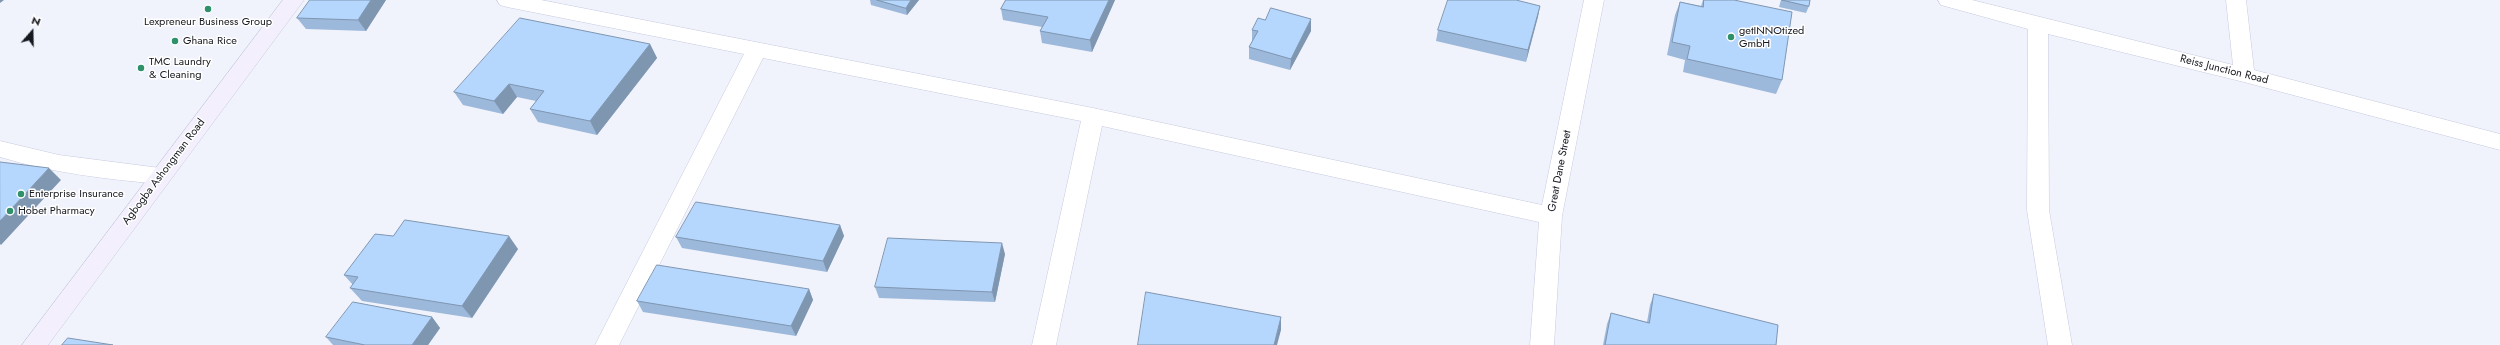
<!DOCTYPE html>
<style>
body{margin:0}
#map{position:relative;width:2500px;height:345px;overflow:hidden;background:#f1f3fc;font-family:Jost,sans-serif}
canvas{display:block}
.north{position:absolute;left:12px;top:12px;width:40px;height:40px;-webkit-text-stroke:3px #fff;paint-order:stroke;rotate:20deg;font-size:11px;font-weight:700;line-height:16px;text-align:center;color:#16181f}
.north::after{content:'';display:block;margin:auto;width:14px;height:18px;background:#16181f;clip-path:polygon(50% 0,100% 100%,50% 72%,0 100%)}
</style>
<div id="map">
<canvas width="2500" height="345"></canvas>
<div class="north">N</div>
</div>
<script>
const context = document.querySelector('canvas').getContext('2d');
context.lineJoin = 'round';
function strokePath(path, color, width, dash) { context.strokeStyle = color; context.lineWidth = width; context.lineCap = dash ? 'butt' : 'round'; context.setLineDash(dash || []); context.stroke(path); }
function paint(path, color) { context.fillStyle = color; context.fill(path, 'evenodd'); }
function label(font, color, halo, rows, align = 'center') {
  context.font = font + ' Jost,sans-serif'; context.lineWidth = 3; context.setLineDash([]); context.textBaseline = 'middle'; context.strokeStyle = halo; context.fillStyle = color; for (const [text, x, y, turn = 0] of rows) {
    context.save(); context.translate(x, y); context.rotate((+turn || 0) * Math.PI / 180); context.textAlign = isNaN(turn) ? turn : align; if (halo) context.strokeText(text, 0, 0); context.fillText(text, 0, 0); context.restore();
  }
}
const street = new Path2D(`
 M497,0H541L1093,108L1542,205L1584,0H1604L1562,216L1554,345H1530L1539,222L1102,126L1056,345H1032L1081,121L763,58L619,345H595L744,54L507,7L500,5Z
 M1938,0H1972L2233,65L2226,0H2246L2254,70L2500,134V150L2244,82L2048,34L2049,210L2072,345H2048L2027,210L2028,29L1941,5Z
 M0,141L59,155L160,168L168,170L171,176L168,182L160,184C106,179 52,173 0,157Z`);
const secondary = new Path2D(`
 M283,0H304L48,345H22Z`);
strokePath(street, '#c5c9df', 1);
strokePath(secondary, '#c5c9df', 1);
paint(street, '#fff');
paint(secondary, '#f3effc');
paint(new Path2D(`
 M386,0L366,31L306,29L297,18Z
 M870,0H919L907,15L871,5Z
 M1006,0H1115L1092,52L1042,43L1040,31L1042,27L1003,20L1001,9Z
 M1703,0H1734L1782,80L1776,94L1683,72L1685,60L1667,55L1675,15L1680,2L1701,6Z
 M1781,0H1810L1809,6L1806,13L1779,7Z
 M1540,6L1526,62L1436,41L1438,30Z
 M1252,30L1311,31L1290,70L1249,59V47L1253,42L1252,41Z
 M650,44L657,58L597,135L538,122L530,109L536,101L517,97L503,114L463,105L454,92Z
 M840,225L844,236L827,272L682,248L676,237Z
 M393,236L518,249L472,318L362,301L350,288L353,285L344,275Z
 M1005,254L995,302L879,298L875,287Z
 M809,289L813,300L796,336L643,312L637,301Z
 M1654,294L1776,345H1603L1607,324L1611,313L1647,322L1650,305Z
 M432,317L440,328L428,345H333L326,337Z`), '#9cb8da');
paint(new Path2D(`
 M0,0H4L0,3Z
 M371,0H386L366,31L358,20Z
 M911,0H919L907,15L906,8Z
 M1109,0H1115L1092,52L1090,40Z
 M1540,6L1538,17L1526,62L1528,50Z
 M1311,19V31L1290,70L1291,59Z
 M650,44L657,58L597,135L590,121Z
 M509,84L517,97L503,114L494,101Z
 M49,168L61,180L1,245L0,244V221Z
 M840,225L844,236L827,272L823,261Z
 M509,236L518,249L472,318L462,306Z
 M1002,243L1005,254L995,302L992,292Z
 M809,289L813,300L796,336L791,326Z
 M432,317L440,328L428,345H412Z
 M1281,317V330L1277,345H1274Z`), '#7f96b1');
const building = new Path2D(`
 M310,0H371L358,20L297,18Z
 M877,0H911L906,8Z
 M1006,0H1109L1090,40L1040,31L1048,17L1001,9Z
 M1448,0H1516L1540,6L1528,50L1438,30Z
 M1704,0H1734L1792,12L1782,80L1687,59L1690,46L1672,42L1680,2L1703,7Z
 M1782,0H1810L1809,6Z
 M1271,8L1311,19L1291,59L1249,47L1258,31L1252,30L1258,18L1265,20Z
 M520,18L650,44L590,121L530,109L544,91L509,84L494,101L454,92Z
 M0,162L49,168L0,221Z
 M696,202L840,225L823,261L676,237Z
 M405,220L509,236L462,306L350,288L358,277L344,275L375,234L393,236Z
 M888,238L1002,243L992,292L875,287Z
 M657,265L809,289L791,326L637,301Z
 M1146,292L1281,317L1274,345H1138Z
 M1654,294L1778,325L1776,345H1605L1611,313L1649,323Z
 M353,302L432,317L412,345H365L326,337Z
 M68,338L113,345H62Z`);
paint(building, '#b5d6fd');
strokePath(building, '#7f96b1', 1);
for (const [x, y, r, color] of [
 [208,9,4,"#2f916b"],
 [1731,37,4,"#2f916b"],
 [175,41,4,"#2f916b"],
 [141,68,4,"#2f916b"],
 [21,194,4,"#2f916b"],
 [10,211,4,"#2f916b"]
]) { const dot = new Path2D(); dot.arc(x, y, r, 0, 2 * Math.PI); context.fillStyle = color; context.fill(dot); strokePath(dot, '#fff', 1.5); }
label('11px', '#16181f', '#fff', [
 ["Lexpreneur Business Group",208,22,"center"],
 ["getINNOtized",1739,31],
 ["GmbH",1739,44],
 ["Ghana Rice",183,41],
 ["TMC Laundry",149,62],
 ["& Cleaning",149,75],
 ["Enterprise Insurance",29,194],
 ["Hobet Pharmacy",18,211]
], 'left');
label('11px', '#16181f', '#fff', [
 ["Reiss Junction Road",2224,70,14],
 ["Great Dane Street",1560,171,-79],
 ["Agbogba Ashongman Road",164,172,-53]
]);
</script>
